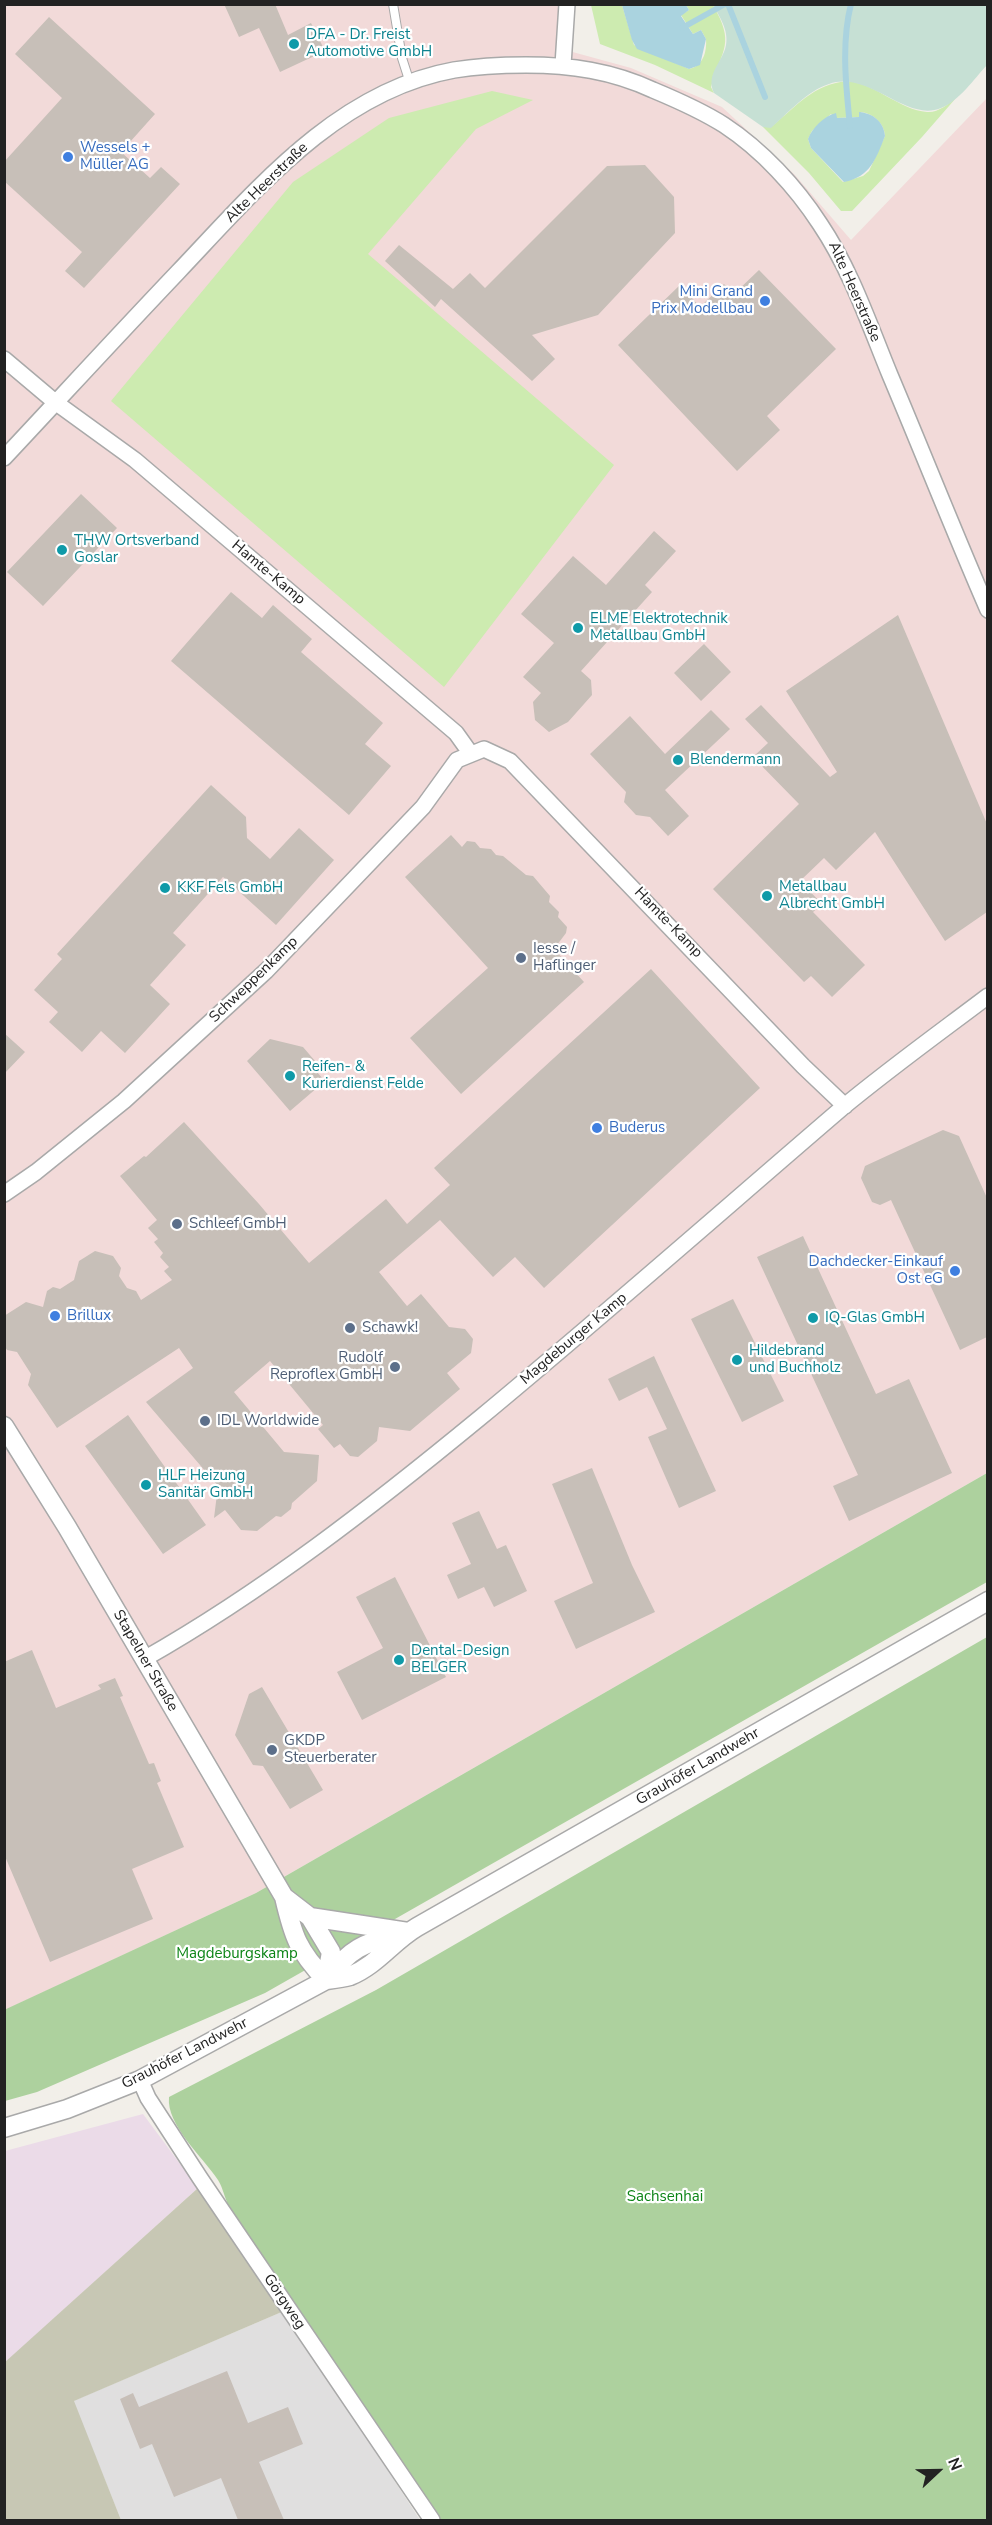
<!DOCTYPE html>
<meta charset="utf-8">
<style>
body{margin:0}
#map{position:relative;width:992px;height:2525px;overflow:hidden;background:#f2efe9;font-family:"Nunito Sans",sans-serif}
canvas{display:block}
.frame{position:absolute;inset:0;border:6px solid #222;pointer-events:none}
.north{position:absolute;left:908px;top:2441px;width:60px;height:60px;-webkit-text-stroke:4px #fff;paint-order:stroke;rotate:68deg;font-size:16px;font-weight:700;line-height:24px;text-align:center;color:#222}
.north::after{content:'';display:block;margin:auto;width:21px;height:27px;background:#222;clip-path:polygon(50% 0,100% 100%,50% 72%,0 100%)}
</style>
<div id="map">
<canvas width="992" height="2525"></canvas>
<div class="frame"></div>
<div class="north">N</div>
</div>
<script>
const context = document.querySelector('canvas').getContext('2d');
context.lineJoin = 'round';
function paint(path, color) { context.fillStyle = color; context.fill(path, 'evenodd'); }
function strokePath(path, color, width, dash) { context.strokeStyle = color; context.lineWidth = width; context.lineCap = dash ? 'butt' : 'round'; context.setLineDash(dash || []); context.stroke(path); }
function label(font, color, halo, rows, align = 'center') {
  context.font = font + ' "Nunito Sans",sans-serif'; context.lineWidth = 4.5; context.setLineDash([]); context.textBaseline = 'middle'; context.strokeStyle = halo; context.fillStyle = color; for (const [text, x, y, turn = 0] of rows) {
    context.save(); context.translate(x, y); context.rotate((+turn || 0) * Math.PI / 180); context.textAlign = isNaN(turn) ? turn : align; if (halo) context.strokeText(text, 0, 0); context.fillText(text, 0, 0); context.restore();
  }
}
paint(new Path2D(`
 M284,2311L420,2520H121L73,2401Z`), '#e0dfdf');
paint(new Path2D(`
 M5,5H561L558,48L631,68L722,107L794,174L851,240L987,98V1473L256,1893L5,2010Z`), '#f2dad9');
paint(new Path2D(`
 M143,2114L198,2188L5,2363V2151Z`), '#ebdbe8');
paint(new Path2D(`
 M198,2188L284,2311L74,2401L121,2520H5L4,2363Z`), '#c7c7b4');
paint(new Path2D(`
 M591,5H622L634,45L689,69C703,66 707,52 706,39L701,30L693,34L681,15L689,10L686,5H713C735,44 723,47 711,87L714,93L655,65L600,44Z
 M848,81C876,84 900,110 927,112C938,113 948,104 956,98L922,137L852,211H841L809,173L763,127H771C797,106 813,84 848,81ZM861,112C874,114 884,123 885,136L869,171L863,176L843,182L811,148L808,139L812,131L831,114L836,118L860,117Z
 M492,91L533,100L476,129L368,254L614,465L444,687L111,401L293,182L389,118Z`), '#cdebb0');
paint(new Path2D(`
 M987,1473V1582L265,1993L37,2092L5,2101L4,2010L256,1893Z
 M987,1637V2520H434L223,2204L227,2202C224,2195 222,2186 218,2180C203,2157 166,2125 169,2097L376,1990Z`), '#add19e');
paint(new Path2D(`
 M713,5H987V65C974,79 959,101 941,108C906,123 869,70 829,84C807,91 788,113 771,128L763,127L714,93C705,74 723,62 726,45C729,30 719,16 713,5Z`), '#c6e0d4');
paint(new Path2D(`
 M622,5H686L689,10L681,16L693,34L701,30L706,39L700,65L689,69L637,49L632,40Z
 M859,112C873,113 884,122 885,136C876,159 870,177 844,182L811,148L808,139C812,128 824,116 836,113L837,118L859,117Z`), '#aad3df');
strokePath(new Path2D(`
 M728,4L765,97
 M682,28L725,4
 M850,126C846,86 841,44 851,4`), '#aad3df', 6);
paint(new Path2D(`
 M224,4H275L288,35L311,23L325,51L280,72L259,28L239,37Z
 M49,17L155,114L121,152L150,178L161,167L180,184L84,288L65,271L82,252L4,181V162L62,98L15,54Z
 M645,165L674,197L675,233L598,315L532,335L555,359L532,381L441,299L435,307L385,261L399,245L453,289L470,273L485,288L607,166Z
 M759,270L836,349L767,416L780,430L737,471L618,345L680,285L700,307L724,284L734,294Z
 M81,494L117,528L43,606L7,572Z
 M654,531L676,551L645,585L652,592L581,671L591,680L592,695L568,722L549,732L535,720L533,702L541,693L523,677L554,643L521,614L573,556L606,585Z
 M231,592L262,618L273,605L312,639L301,652L383,723L365,744L391,766L349,815L171,661Z
 M898,615L987,824V912L945,941L875,832L836,870L824,858L800,881L822,904L813,912L865,965L832,997L811,976L804,982L713,889L799,804L753,757L768,743L745,719L761,705L830,777L837,772L786,691Z
 M704,644L731,672L701,701L674,673Z
 M711,710L730,729L665,790L689,816L668,836L650,817L636,815L624,802L626,792L590,754L630,716L665,754Z
 M211,785L246,817L247,838L270,859L299,828L334,860L276,925L223,877L173,933L186,945L150,985L170,1004L125,1053L101,1031L82,1052L49,1022L58,1012L34,990L62,959L57,954Z
 M451,835L462,847L467,841L475,842L480,848L491,849L496,855L503,856L526,875L533,876L550,896L549,902L559,912L558,917L567,927L566,933L554,949L584,982L461,1094L410,1038L488,968L405,877Z
 M651,969L760,1088L544,1288L515,1257L493,1277L440,1220L379,1272L407,1306L421,1294L449,1327L465,1329L473,1339L471,1353L447,1373L460,1389L410,1431L379,1427L377,1441L358,1457L350,1456L340,1444L334,1448L318,1429L323,1425L270,1361L234,1392L284,1452L319,1455L317,1481L292,1503L291,1509L281,1517L276,1516L257,1531L241,1530L225,1510L214,1518L218,1486L146,1402L193,1368L179,1348L57,1428L28,1385L31,1374L17,1352L7,1350L4,1345V1316L26,1302L43,1307L47,1291L53,1287L60,1289L74,1280L79,1261L95,1251L113,1256L121,1268L119,1276L127,1288L136,1291L141,1300L172,1280L164,1271L169,1267L160,1257L163,1253L154,1242L158,1239L148,1228L157,1220L120,1176L144,1156L146,1157L184,1122L259,1204L309,1263L386,1199L407,1224L450,1185L434,1168Z
 M4,1033L25,1052L4,1074Z
 M270,1039L303,1047L315,1061V1070L325,1081L290,1111L247,1061Z
 M943,1130L959,1136L987,1198V1337L960,1350L891,1200L880,1205L872,1202L861,1178L865,1166Z
 M803,1236L876,1394L909,1379L952,1473L849,1521L833,1486L858,1475L757,1257Z
 M733,1299L784,1401L742,1422L691,1319Z
 M654,1356L716,1491L679,1508L648,1437L667,1429L647,1387L619,1401L608,1379Z
 M128,1415L206,1525L163,1554L85,1446Z
 M592,1468L632,1565L655,1612L576,1649L554,1601L593,1583L552,1484Z
 M479,1511L497,1549L506,1545L527,1591L494,1607L484,1587L458,1599L447,1575L471,1564L452,1523Z
 M395,1577L446,1677L362,1720L337,1672L383,1648L356,1597Z
 M32,1650L56,1708L101,1689L98,1685L115,1678L123,1696L120,1697L149,1764L154,1763L161,1781L157,1783L184,1847L132,1869L153,1919L50,1962L4,1854V1662Z
 M262,1687L323,1790L290,1809L263,1766L253,1765L235,1735L249,1694Z
 M227,2371L248,2423L288,2407L303,2444L259,2462L284,2520H238L221,2478L174,2497L152,2444L140,2449L120,2399L133,2393L139,2407Z`), '#c7bfb8');
const service = new Path2D(`
 M393,4L402,58L410,83`);
const minor = new Path2D(`
 M563,65L567,4
 M4,359L55,402L135,460L456,733L471,754
 M4,458C62,396 119,334 178,272C255,191 337,91 454,70C478,66 502,65 526,65C571,65 612,71 653,90C677,100 702,111 724,125C762,150 796,187 820,224C851,270 869,324 890,375C923,453 954,532 988,610
 M4,1194L36,1172L124,1101L266,971L423,807L457,760L484,749L510,761L803,1066L845,1106
 M144,1659C264,1591 374,1505 481,1417C603,1316 722,1211 842,1108C889,1069 939,1033 988,996
 M140,2080L148,2098L200,2178L432,2520`);
const tertiary = new Path2D(`
 M4,1426L67,1527L284,1897C293,1936 298,1951 326,1980
 M284,1897L310,1917L331,1952L326,1980
 M310,1917L408,1932
 M328,1978C349,1949 364,1943 398,1934
 M4,2128L67,2109L140,2080L326,1980C334,1979 343,1978 350,1976C377,1965 393,1941 417,1927L988,1601`);
strokePath(service, '#a9a9a9', 10);
strokePath(minor, '#a9a9a9', 18);
strokePath(tertiary, '#a9a9a9', 21);
strokePath(service, '#fff', 8);
strokePath(minor, '#fff', 15);
strokePath(tertiary, '#fff', 18);
for (const [x, y, r, color] of [
 [294,44,6,"#0f9aa8"],
 [68,157,6,"#3f7fe0"],
 [765,301,6,"#3f7fe0"],
 [62,550,6,"#0f9aa8"],
 [578,628,6,"#0f9aa8"],
 [678,760,6,"#0f9aa8"],
 [165,888,6,"#0f9aa8"],
 [767,896,6,"#0f9aa8"],
 [521,958,6,"#5c6f8a"],
 [290,1076,6,"#0f9aa8"],
 [597,1128,6,"#3f7fe0"],
 [177,1224,6,"#5c6f8a"],
 [955,1271,6,"#3f7fe0"],
 [55,1316,6,"#3f7fe0"],
 [813,1318,6,"#0f9aa8"],
 [350,1328,6,"#5c6f8a"],
 [737,1360,6,"#0f9aa8"],
 [395,1367,6,"#5c6f8a"],
 [205,1421,6,"#5c6f8a"],
 [146,1485,6,"#0f9aa8"],
 [399,1660,6,"#0f9aa8"],
 [272,1750,6,"#5c6f8a"]
]) { const dot = new Path2D(); dot.arc(x, y, r, 0, 2 * Math.PI); context.fillStyle = color; context.fill(dot); strokePath(dot, '#fff', 2); }
label('15px', '#0d838f', '#fff', [
 ["DFA - Dr. Freist",306,35],
 ["Automotive GmbH",306,52],
 ["THW Ortsverband",74,541],
 ["Goslar",74,558],
 ["ELME Elektrotechnik",590,619],
 ["Metallbau GmbH",590,636],
 ["Blendermann",690,760],
 ["Metallbau",779,887],
 ["Albrecht GmbH",779,904],
 ["KKF Fels GmbH",177,888],
 ["Reifen- &",302,1067],
 ["Kurierdienst Felde",302,1084],
 ["IQ-Glas GmbH",825,1318],
 ["Hildebrand",749,1351],
 ["und Buchholz",749,1368],
 ["HLF Heizung",158,1476],
 ["Sanitär GmbH",158,1493],
 ["Dental-Design",411,1651],
 ["BELGER",411,1668]
], 'left');
label('15px', '#366cbe', '#fff', [
 ["Wessels +",80,148],
 ["Müller AG",80,165],
 ["Mini Grand",753,292,"right"],
 ["Prix Modellbau",753,309,"right"],
 ["Buderus",609,1128],
 ["Dachdecker-Einkauf",943,1262,"right"],
 ["Ost eG",943,1279,"right"],
 ["Brillux",67,1316]
], 'left');
label('15px', '#222', '#fff', [
 ["Alte Heerstraße",267,183,-44],
 ["Alte Heerstraße",854,292,66],
 ["Hamte-Kamp",268,573,40],
 ["Hamte-Kamp",668,923,46],
 ["Schweppenkamp",254,980,-44],
 ["Magdeburger Kamp",574,1339,-40],
 ["Stapelner Straße",145,1661,60],
 ["Grauhöfer Landwehr",698,1767,-30],
 ["Grauhöfer Landwehr",185,2054,-27],
 ["Görgweg",284,2302,56]
]);
label('15px', '#4e5e75', '#fff', [
 ["Iesse /",533,949],
 ["Haflinger",533,966],
 ["Schleef GmbH",189,1224],
 ["Schawk!",362,1328],
 ["Rudolf",383,1358,"right"],
 ["Reproflex GmbH",383,1375,"right"],
 ["IDL Worldwide",217,1421],
 ["GKDP",284,1741],
 ["Steuerberater",284,1758]
], 'left');
label('15px', '#0c8416', '#fff', [
 ["Magdeburgskamp",237,1954],
 ["Sachsenhai",665,2197]
]);
</script>
